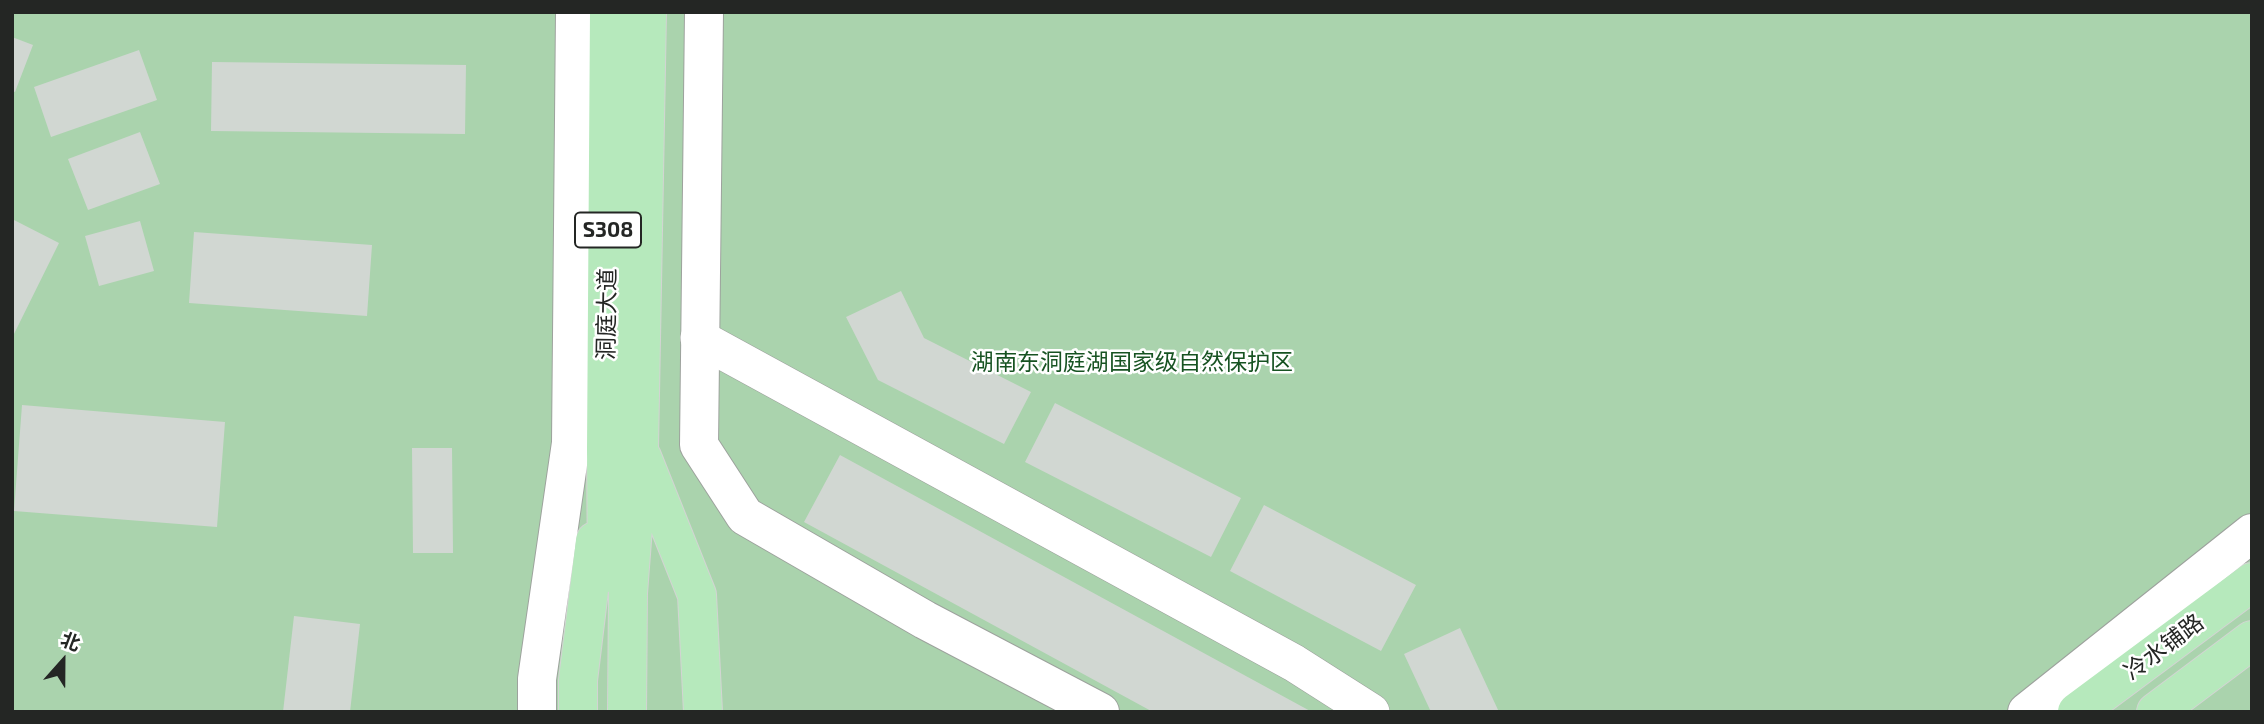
<!DOCTYPE html>
<meta charset="utf-8">
<style>
body{margin:0}
#map{position:relative;width:2264px;height:724px;overflow:hidden;background:#f1f7f1;font-family:"Exo 2","Noto Sans SC",sans-serif}
canvas{display:block}
.frame{position:absolute;inset:0;border:14px solid #242624;pointer-events:none}
.north{position:absolute;left:28px;top:626px;width:70px;height:70px;-webkit-text-stroke:5px #fff;paint-order:stroke;rotate:21deg;font-size:19px;font-weight:700;line-height:28px;text-align:center;color:#242624}
.north::after{content:'';display:block;margin:auto;width:24px;height:32px;background:#242624;clip-path:polygon(50% 0,100% 100%,50% 72%,0 100%)}
</style>
<div id="map">
<canvas width="2264" height="724"></canvas>
<div class="frame"></div>
<div class="north">北</div>
</div>
<script>
const context = document.querySelector('canvas').getContext('2d');
context.lineJoin = 'round';
function paint(path, color) { context.fillStyle = color; context.fill(path, 'evenodd'); }
function strokePath(path, color, width, dash) { context.strokeStyle = color; context.lineWidth = width; context.lineCap = dash ? 'butt' : 'round'; context.setLineDash(dash || []); context.stroke(path); }
function label(font, color, halo, rows, align = 'center') {
  context.font = font + ' "Exo 2","Noto Sans SC",sans-serif'; context.lineWidth = 5; context.setLineDash([]); context.textBaseline = 'middle'; context.strokeStyle = halo; context.fillStyle = color; for (const [text, x, y, turn = 0] of rows) {
    context.save(); context.translate(x, y); context.rotate((+turn || 0) * Math.PI / 180); context.textAlign = isNaN(turn) ? turn : align; if (halo) context.strokeText(text, 0, 0); context.fillText(text, 0, 0); context.restore();
  }
}
paint(new Path2D(`
 M12,12H2252V712H12Z`), '#aad3ad');
paint(new Path2D(`
 M12,37L33,45L15,92L12,91Z
 M139,50L157,100L51,137L34,87Z
 M212,62L466,65L465,134L211,131Z
 M140,132L160,184L88,210L68,159Z
 M14,220L59,243L12,338V224Z
 M140,221L154,271L99,286L85,236Z
 M194,232L372,245L367,316L189,303Z
 M901,291L924,338L1031,392L1004,444L878,380L846,317Z
 M1055,403L1241,498L1211,557L1025,462Z
 M22,405L225,422L217,527L14,511Z
 M412,448H452L453,553H413Z
 M840,455L1312,712H1153L804,522Z
 M1264,505L1416,585L1381,651L1230,571Z
 M294,616L360,624L350,712H283Z
 M1460,628L1499,712H1431L1404,654Z`), '#d1d7d2');
const minor = new Path2D(`
 M699,338L1294,663L1371,712`);
const tertiary = new Path2D(`
 M704,12L699,445L745,516L925,620L1100,712
 M537,712V679L571,443L575,12
 M2027,712L2252,533`);
const primary = new Path2D(`
 M642,457L697,595L703,712
 M607,573L606,449L609,12
 M578,712V680L595,541
 M627,712L628,593L639,448L647,12
 M2077,712L2252,582
 M2156,712L2252,640`);
strokePath(minor, '#9da29d', 38);
strokePath(tertiary, '#9da29d', 40);
strokePath(primary, '#d3d4d3', 40);
strokePath(minor, '#fff', 37);
strokePath(tertiary, '#fff', 38);
strokePath(primary, '#b6e9bc', 38);
for (const [x, y, w] of [
 [608,230,66]
]) { const box = new Path2D(); box.roundRect(x - w / 2, y - 17.5, w, 35, 5); context.fillStyle = '#fff'; context.fill(box); strokePath(box, '#242624', 2); }
label('bold 21px', '#242624', null, [
 ["S308",608,230]
]);
label('23px', '#242624', '#fff', [
 ["洞庭大道",607,314,-89],
 ["冷水铺路",2164,647,-37]
]);
label('23px', '#175322', '#fff', [
 ["湖南东洞庭湖国家级自然保护区",1132,362]
]);
</script>
